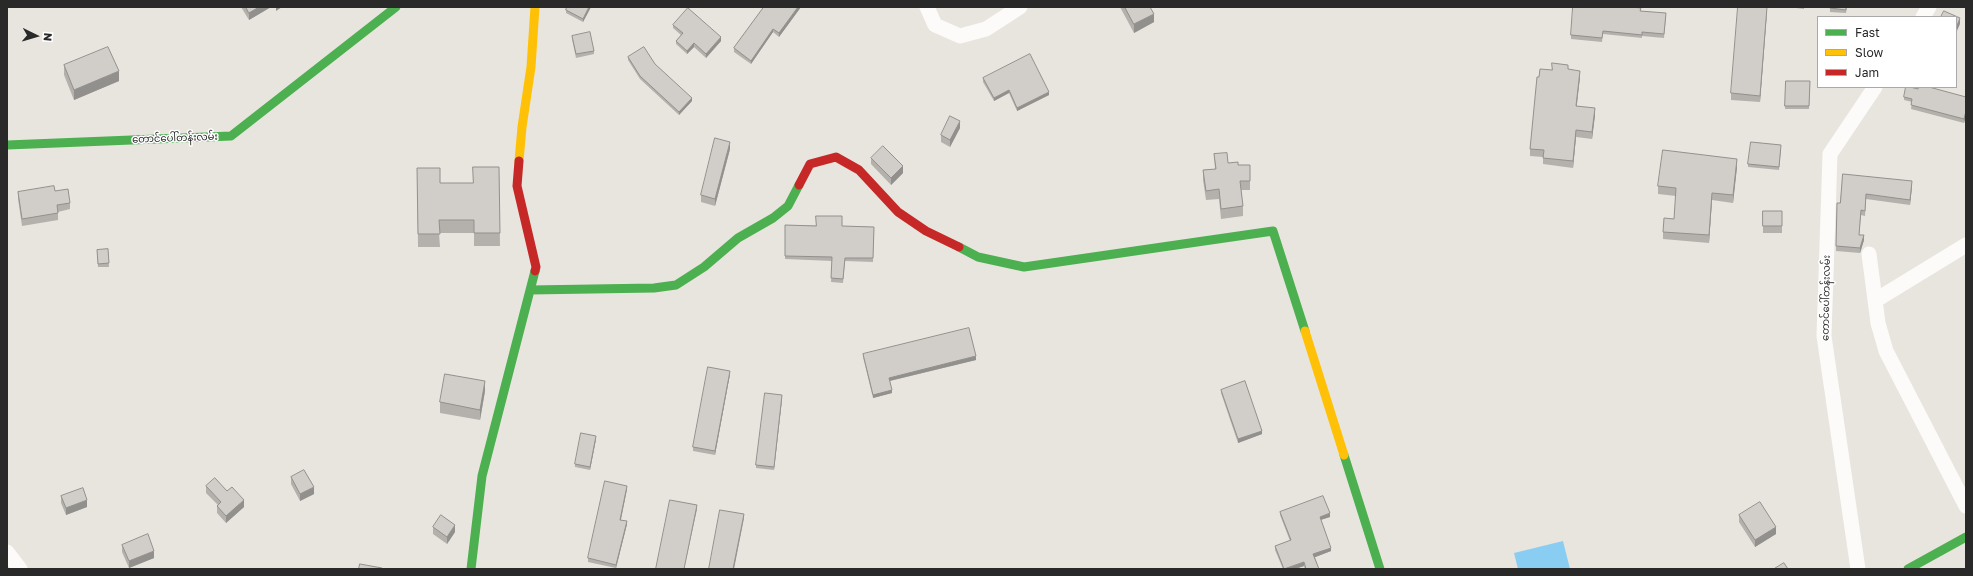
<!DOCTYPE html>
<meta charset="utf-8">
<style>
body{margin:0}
#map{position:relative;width:1973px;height:576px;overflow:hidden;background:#e8e5de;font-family:"Golos Text",sans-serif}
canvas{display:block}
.frame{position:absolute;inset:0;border:8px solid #292929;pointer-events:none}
.legend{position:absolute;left:1817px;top:16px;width:140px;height:72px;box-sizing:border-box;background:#fff;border:1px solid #a9a9a9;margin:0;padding:5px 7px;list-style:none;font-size:12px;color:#292929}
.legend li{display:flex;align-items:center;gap:8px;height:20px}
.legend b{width:20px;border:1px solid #a9a9a9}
.north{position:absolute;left:16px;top:16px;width:40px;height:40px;-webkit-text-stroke:3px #fff;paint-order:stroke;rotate:95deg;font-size:11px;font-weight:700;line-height:16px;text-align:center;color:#292929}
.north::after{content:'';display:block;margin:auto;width:14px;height:18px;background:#292929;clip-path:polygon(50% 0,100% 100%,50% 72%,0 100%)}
</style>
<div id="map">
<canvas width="1973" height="576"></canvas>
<div class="frame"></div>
<ul class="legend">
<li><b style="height:5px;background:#4caf50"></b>Fast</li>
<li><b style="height:5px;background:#ffc107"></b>Slow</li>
<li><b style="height:5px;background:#c62828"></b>Jam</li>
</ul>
<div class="north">N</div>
</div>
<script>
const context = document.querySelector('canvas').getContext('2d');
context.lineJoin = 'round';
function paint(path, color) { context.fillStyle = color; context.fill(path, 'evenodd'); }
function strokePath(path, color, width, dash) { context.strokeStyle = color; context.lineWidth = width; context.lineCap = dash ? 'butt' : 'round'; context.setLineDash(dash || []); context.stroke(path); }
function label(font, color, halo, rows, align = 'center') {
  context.font = font + ' "Golos Text","Noto Sans Myanmar",sans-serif'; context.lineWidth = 3; context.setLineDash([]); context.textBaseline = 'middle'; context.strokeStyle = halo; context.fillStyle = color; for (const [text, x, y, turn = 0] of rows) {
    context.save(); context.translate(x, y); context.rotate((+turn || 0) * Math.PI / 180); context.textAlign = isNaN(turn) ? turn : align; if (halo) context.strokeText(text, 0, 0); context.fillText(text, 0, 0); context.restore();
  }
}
paint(new Path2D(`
 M1563,541L1570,569H1518L1514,553Z`), '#89cdf3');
strokePath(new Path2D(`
 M927,7L935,25L960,36L986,29L1020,7
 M1923,17L1929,7
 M1869,254L1878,323L1886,351L1966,506
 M1876,300L1966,245
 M7,552L20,569
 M1858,569L1824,336L1830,154L1875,87`), '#fcfbfa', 15);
strokePath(new Path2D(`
 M7,145L231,136L396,7
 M959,247L978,257L1024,267L1273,231L1305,331
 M530,290L654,288L676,285L704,267L738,238L773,218L788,206L799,185
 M1344,455L1380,569
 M471,569L482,476L535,271
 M1908,569L1966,537`), '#4caf50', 9);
strokePath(new Path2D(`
 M519,161L522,127L531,67L535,7
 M1305,331L1344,455`), '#ffc107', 9);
strokePath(new Path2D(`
 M519,161L517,186L536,267L535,271
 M799,185L810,164L836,157L859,170L898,212L926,231L959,247`), '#c62828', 9);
paint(new Path2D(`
 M241,7H271L249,20Z
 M567,7H591L583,22L566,13V10Z
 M764,7H801L779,37L773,32L751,64L734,52V48Z
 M1120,7H1150L1154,22L1134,33Z
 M1788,7H1804V9Z
 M1830,7H1847L1846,13L1830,12Z
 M1641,11L1666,16L1664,38L1642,36V38L1603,34L1602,42L1571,39V35Z
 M1767,11L1760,102L1731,100V93Z
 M673,25L721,41L706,58L694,47L687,54L676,44V41L681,35L673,28Z
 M572,36L594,51V54L576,58L572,39Z
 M628,57L655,64L692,101L679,115L640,79L628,60Z
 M64,65L119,81L74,100L64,75Z
 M1568,69L1580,77L1576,106L1595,115L1592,139L1576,137L1573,168L1543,164V157L1530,156V149L1539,77L1552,70Z
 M983,78L1049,95L1017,111L1009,93L994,101L983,82Z
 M1786,81H1810L1809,109H1785Z
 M1904,97H1966V115L1964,123L1911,109L1912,102L1904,100Z
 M960,128L950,147L941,142V135Z
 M730,149L715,206L701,202V195Z
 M1781,149L1779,170L1748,167V164Z
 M1214,154L1228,163L1238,165H1250V190H1241L1243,206V216L1221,219L1219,199L1206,200L1203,180V170L1215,169Z
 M871,158L903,173L891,185L871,164Z
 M499,167L500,246H474V233H439L440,247H418L417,168L440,183H473Z
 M1737,167L1733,203L1712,200L1709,243L1663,239V232L1674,219L1676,196L1658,194V186Z
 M1843,174L1912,186L1910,205L1866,199L1865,216L1861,215L1859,235L1864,240L1860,253L1836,251L1837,203H1840Z
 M55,191L70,203V209L58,212V220L22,226L18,199V192Z
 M1763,211H1782V233H1763Z
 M785,225L874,227L873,262L845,261L843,283L831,282L832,261L785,259Z
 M108,249L109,267H98L97,250Z
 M863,354L976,360L890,381L892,393L873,398L863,357Z
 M730,374L715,455L693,451V447Z
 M1221,390L1262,434L1238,443L1221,393Z
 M485,391L480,420L440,413V402Z
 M782,399L774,470L756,468V465Z
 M596,439L590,470L575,467V464Z
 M291,477L314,494L300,501L291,484Z
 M206,486L227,491L244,507L226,523L217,513V506L218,505L206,493Z
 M627,489L621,520L627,524L616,568L588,562V558Z
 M61,496L87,507L66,515L61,503Z
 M1280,512L1330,517L1321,520L1331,551L1315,557L1319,569H1305L1304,566L1295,569H1283L1275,550V546L1290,541L1280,515Z
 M1739,515L1776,534L1755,547L1739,522Z
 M433,527L455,532L447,544L433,534Z
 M122,545L154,558L129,568L122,552Z`), '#b4b1ad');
paint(new Path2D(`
 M259,7H271L249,20V13Z
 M276,7H282L276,11Z
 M589,7H591L583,22V19Z
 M798,7H801L779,37V33Z
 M1767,7V11L1760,102V96Z
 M1154,14V22L1134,33V24Z
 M1960,18V24L1956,33V28Z
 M773,29V32L751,64V61Z
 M721,37V41L706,58V54Z
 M694,43V47L687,54V51Z
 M119,71V81L74,100V90Z
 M1580,71V77L1576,113V106Z
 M1009,90V93L994,101V98Z
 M1049,92V95L1017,111V108Z
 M692,98V101L679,115V112Z
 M1595,108V115L1592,139V132Z
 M1966,111V115L1964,123V119Z
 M960,121V128L950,147V140Z
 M1576,130V137L1573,168V161Z
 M730,142V149L715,206V199Z
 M1737,159V167L1733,203V195Z
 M903,166V173L891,185V178Z
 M1912,181V186L1910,205V200Z
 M1712,193V200L1709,243V235Z
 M1864,235V240L1860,253V248Z
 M976,356V360L889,381V378Z
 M730,371V374L715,455V451Z
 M485,381V391L480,420V410Z
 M892,390V393L873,398V395Z
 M782,395V399L774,470V467Z
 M1262,431V434L1238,443V439Z
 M596,436V439L590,470V467Z
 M627,486V489L620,523V520Z
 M314,487V494L300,501V494Z
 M87,500V507L66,515V508Z
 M244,500V507L226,523V516Z
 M697,505V509L684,569Z
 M1330,513V517L1320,520V517Z
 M744,514V518L734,569H733Z
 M627,521V524L616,568V565Z
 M455,525V532L447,544V537Z
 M1776,527V534L1755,547V540Z
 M1331,548V551L1313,558V554Z
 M154,551V558L129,568V561Z
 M1304,562V566L1295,569H1285Z`), '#92908d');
const building = new Path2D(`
 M246,7H259L249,13Z
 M567,7H589L583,19L566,10Z
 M764,7H798L779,33L773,29L751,61L734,48Z
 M1125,7H1150L1154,14L1134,24Z
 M1573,7H1632L1641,8L1640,11L1666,13L1664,34L1642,32V35L1603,31L1602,38L1571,35Z
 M1738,7H1767L1760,96L1731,93Z
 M1830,7H1846V10L1830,8Z
 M688,8L721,37L706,54L694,43L687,51L676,41L683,33L673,25Z
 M1944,11L1960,18L1956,28V17H1941Z
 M590,32L594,51L576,54L572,36Z
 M108,47L119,71L74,90L64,65Z
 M644,47L655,64L692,98L679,112L640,76L628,57Z
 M1030,54L1049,92L1017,108L1009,90L994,98L983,78Z
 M1552,63L1568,65V69L1580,71L1576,106L1595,108L1592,132L1576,130L1573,161L1543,158L1544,150L1530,149L1537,77H1539L1540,69L1552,70Z
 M1786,81H1810L1809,106H1785Z
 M1906,87H1910L1918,89L1919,87H1929L1966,97V111L1964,119L1911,105L1912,99L1904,97Z
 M950,116L960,121L950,140L941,135Z
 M715,138L730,142L715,199L701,195Z
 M1751,142L1781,145L1779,167L1748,164Z
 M883,146L903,166L891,178L871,158Z
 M1663,150L1737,159L1733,195L1712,193L1709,235L1663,232L1664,218L1674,219L1676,188L1658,186Z
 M1227,153L1228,163L1238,162V165H1250V181H1240L1243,206L1221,209L1219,189L1206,191L1203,170L1216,169L1214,154Z
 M473,167H499L500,233H474V220H439L440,234H418L417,168H440V183H473Z
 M1843,174L1912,181L1910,200L1866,194L1865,211L1861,210L1859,235H1864L1860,248L1836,246L1837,203H1840Z
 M54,186L55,191L68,189L70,203L57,205L58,213L22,219L18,192Z
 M1763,211H1782V226H1763Z
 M816,216H842V226L874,227L873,258H845L843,279L831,278L832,257L785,256V225L816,226Z
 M108,249L109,263L98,264L97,250Z
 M969,328L976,356L889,378L892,390L873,395L863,354Z
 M708,367L730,371L715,451L693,447Z
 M445,374L485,381L480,410L440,402Z
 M1245,381L1262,431L1238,439L1221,390Z
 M765,393L782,395L774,467L756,465Z
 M581,433L596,436L590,467L575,464Z
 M304,470L314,487L300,494L291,477Z
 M215,478L227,491L232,487L244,500L226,516L217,506L221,502L206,486Z
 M605,481L627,486L620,520L627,521L616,565L588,558Z
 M83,488L87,500L66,508L61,496Z
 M1323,496L1330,513L1320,517L1331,548L1313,554L1319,569H1306L1304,562L1284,569L1275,546L1291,540L1280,512Z
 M670,500L697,505L684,569H656Z
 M1760,502L1776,527L1755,540L1739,515Z
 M720,510L744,514L733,569H709Z
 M441,515L455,525L447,537L433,527Z
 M148,534L154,551L129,561L122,545Z
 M1784,563L1788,569H1774Z
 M360,564L382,568V569H359Z`);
paint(building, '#d1cec9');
strokePath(building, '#92908d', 1);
label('10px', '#292929', '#fff', [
 ["တောင်ပေါ်တန်းလမ်း",175,138,-2],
 ["တောင်ပေါ်တန်းလမ်း",1826,298,-89]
]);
</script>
